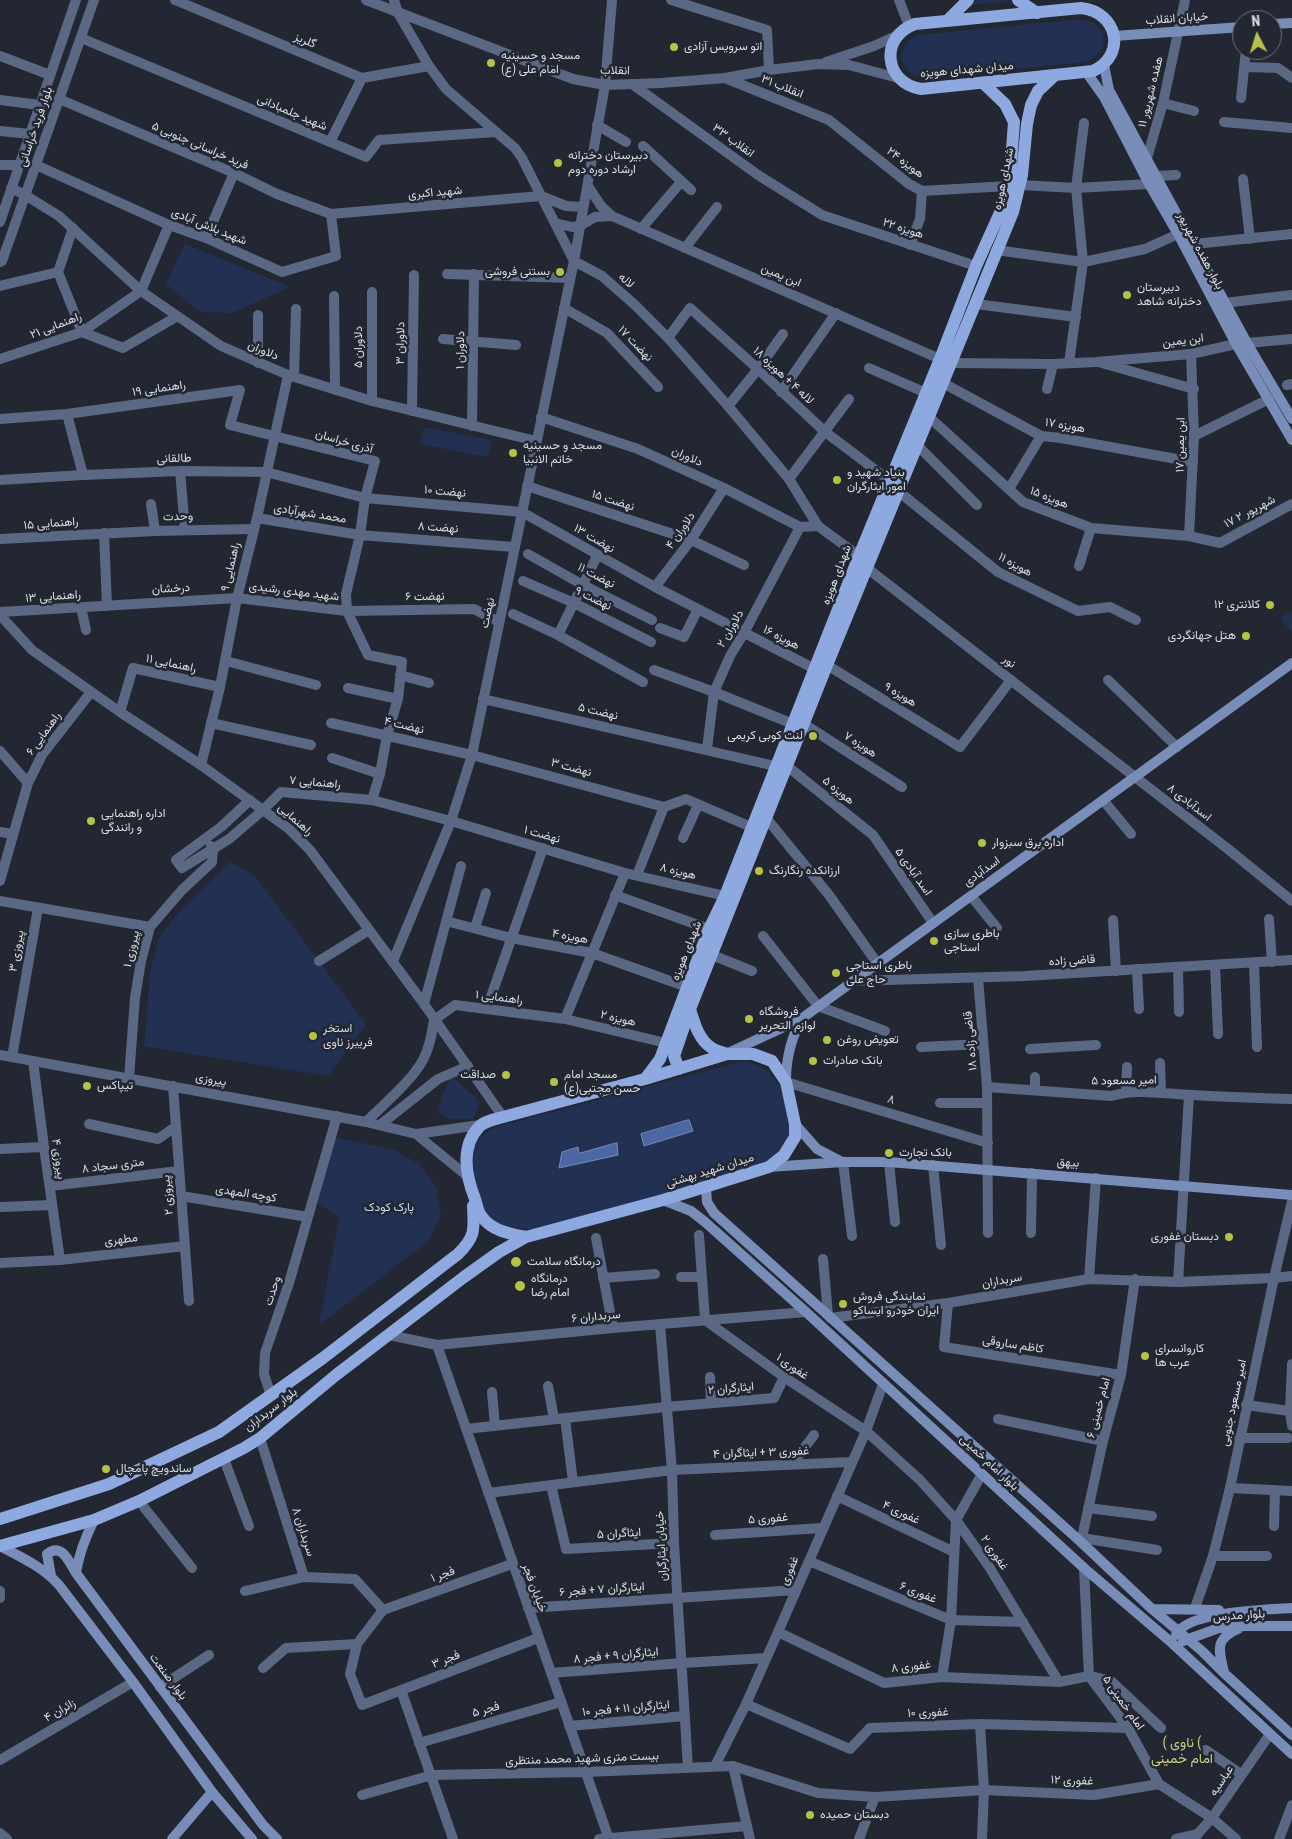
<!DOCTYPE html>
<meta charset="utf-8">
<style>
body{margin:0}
#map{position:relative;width:1292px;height:1839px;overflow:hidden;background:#222731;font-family:"Roboto Condensed",sans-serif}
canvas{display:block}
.north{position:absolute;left:1232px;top:10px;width:50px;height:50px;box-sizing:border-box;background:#222731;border:1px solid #6b7079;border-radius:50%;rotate:355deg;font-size:14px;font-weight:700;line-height:20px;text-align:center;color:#d9dde4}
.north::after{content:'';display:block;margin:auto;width:18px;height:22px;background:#b6c148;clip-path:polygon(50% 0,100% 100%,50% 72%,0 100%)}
</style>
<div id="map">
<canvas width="1292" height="1839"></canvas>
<div class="north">N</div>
</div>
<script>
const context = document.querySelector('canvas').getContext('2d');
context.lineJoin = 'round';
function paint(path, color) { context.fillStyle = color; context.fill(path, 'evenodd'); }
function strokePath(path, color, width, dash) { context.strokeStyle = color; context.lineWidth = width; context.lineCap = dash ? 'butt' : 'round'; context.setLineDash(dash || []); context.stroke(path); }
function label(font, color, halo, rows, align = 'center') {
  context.font = font + ' "Roboto Condensed",Vazirmatn,sans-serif'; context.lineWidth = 5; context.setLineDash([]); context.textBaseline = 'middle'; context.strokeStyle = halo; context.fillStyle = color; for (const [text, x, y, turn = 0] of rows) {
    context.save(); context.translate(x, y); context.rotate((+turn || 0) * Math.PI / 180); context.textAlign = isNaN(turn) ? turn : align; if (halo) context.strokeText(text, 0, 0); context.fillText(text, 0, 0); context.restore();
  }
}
paint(new Path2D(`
 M977,0H1006L1008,2L974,4Z
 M1081,19C1109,22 1111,53 1085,62L922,78C897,71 895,46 918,35Z
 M185,244L290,287L232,313L200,312L166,284Z
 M424,427L492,440L487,457L420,444Z
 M1292,611V632L1280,618Z
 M230,862L254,875L366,1024L328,1076L144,1046L150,973L159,937L179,912Z
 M746,1060C757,1065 768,1070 775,1079C788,1096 795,1127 785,1146C781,1152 770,1159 764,1164L540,1230C525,1229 507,1229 494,1221C480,1212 467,1163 474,1148C479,1137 486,1132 496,1127ZM689,1120L644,1146L641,1134ZM617,1143L559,1168L578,1148L579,1153Z
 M452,1076L480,1102L473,1119H450L438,1113L443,1093Z
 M326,1135L394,1150L419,1164L437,1188L441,1215L429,1241L319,1325L339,1217L310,1198Z`), '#223152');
const water = new Path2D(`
 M689,1120L693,1131L644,1146L641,1134Z
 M617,1143L618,1155L559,1168L562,1152L578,1147L579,1153Z`);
paint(water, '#4c68a4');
strokePath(water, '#768bb7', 1);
strokePath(new Path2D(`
 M175,0L362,78L429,66
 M394,0L398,13
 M671,0L767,30L769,70
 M899,0L909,26
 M81,38L366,157L379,140L496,132
 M0,56L50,75
 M1245,67L1278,68L1292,78
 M725,78L829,120L909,184L922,191L1008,186
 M632,84L758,175L822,215L976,266
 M605,85L612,0
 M1241,98L1246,50
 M59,99L234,173L277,194L331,214L541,196
 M0,100L40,105
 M1163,103L1194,111
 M1224,122L1292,128
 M597,125L626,142
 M0,131L30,134
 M330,142L362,78
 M643,146L691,190
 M1147,158L1163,103L1185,0
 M0,165H19
 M36,165L169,225L206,238L282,272L336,256L331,214
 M1156,176L1176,175
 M1243,179L1250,239
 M1020,185L1076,188L1149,184
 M641,229L681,182
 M206,238L234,173
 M1194,244L1292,234
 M910,245L920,219L922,191
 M685,248L717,207
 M996,250L1083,262L1145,249L1178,234
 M58,272L82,332L123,348L176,317
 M58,272L73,228
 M447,274L570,278
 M0,286L58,272
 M334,296L335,390
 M1224,303L1292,295
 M976,304L1076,317
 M564,308L607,333L658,387
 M668,338L690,308L758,369L824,431L890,481
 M443,339L516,345
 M0,359L82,332L141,291L169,225
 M1098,362L1194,389
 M258,363V315
 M1069,363L1083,262L1076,188L1084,123
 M869,368L926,393
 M294,377L296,309
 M943,383L1041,436L1061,438L1193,462
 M1287,385L1292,384
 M1047,389L1053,364
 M781,392L836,313
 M372,401V292
 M728,406L758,369L783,334
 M412,411L414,275
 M67,414L83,475
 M929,417L1023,502L1091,528L1189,536L1220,543L1292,504
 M0,419L67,414L240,390L230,425L375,461L365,498L360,535L346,594L347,611L368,655L402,662L398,699L387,735L380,774L372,800
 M472,426L474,274
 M1194,436L1269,399
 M918,446L977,505
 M180,471L185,529
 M789,479L849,399
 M0,480L83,475L180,471L266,472L365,498L522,512L655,587L815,669
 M527,486L691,540L744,565
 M1009,489L1041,436
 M898,491L998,572L1078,611L1110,607L1136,620
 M151,504L155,531
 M257,518L360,535L514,547
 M104,533L107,606
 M1189,536L1194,436L1191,354
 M0,539L155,531L253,529
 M528,554L583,585L652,620
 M1079,566L1091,528
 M523,581L574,603L651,642
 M655,587L691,540L724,488
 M81,607L86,630
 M0,612L237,598L347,611L474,609L499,622
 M513,614L558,635L643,682
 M0,615L32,650L120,712L201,765
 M660,628L684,637L698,609
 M558,635L597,556
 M226,661L316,685
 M827,665L960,747L1011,680
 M654,670L714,692L793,724
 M400,675L429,683
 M1108,680L1177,747
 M348,688L398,699
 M483,699L775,766
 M120,712L133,668L220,687
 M211,723L311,745
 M331,723L472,755L664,807
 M804,724L902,787
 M707,749L714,692L730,656L744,633L800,527
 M0,751L28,783
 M332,758L380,774
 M787,766L873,835L933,923
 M1135,777L1228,849L1292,901
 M250,800L221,827L176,860L182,868L229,839L263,810L281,792L372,800L451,821L625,873L725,896
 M1103,800L1131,834
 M664,807L686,799L751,827
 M767,819L829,895L877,963
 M0,832L13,834
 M683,838L698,805
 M637,875L664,807
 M0,881L28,783L42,755L91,692
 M615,895L709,929
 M971,896L997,928
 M0,901L150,927
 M1269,919L1272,962
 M1113,920L1116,971
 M446,921L511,938L592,953L687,987
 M475,928L486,893
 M763,936L818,1006L885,1031
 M712,955L752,971
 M319,961L369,930
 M1254,963L1257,1047
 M1215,965L1218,1034
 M1178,968L1179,1012
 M1137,969L1139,1009
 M978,978L987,1087L988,1233
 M424,1004L461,866
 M487,1008L543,848
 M565,1019L625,873
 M434,1020L455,1005L565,1019L666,1043
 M921,1047L983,1044
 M1030,1049L1096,1045
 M12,1057L38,908
 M33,1061L44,1147L60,1260
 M1160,1063L1161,1093
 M1035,1077V1089
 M129,1078L135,998L141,961L150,927L182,890L212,862L213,849L211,846
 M786,1082L988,1143
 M173,1086L189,1301
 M987,1087L1111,1096C1138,1088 1164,1094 1192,1095C1225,1097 1259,1098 1292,1099
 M1126,1092L1127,1067
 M940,1103H987
 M89,1124L158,1139L175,1127
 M0,1149L44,1147
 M843,1162L852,1236
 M889,1162L895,1222
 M933,1165L941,1245
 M50,1186L179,1171
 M181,1196L308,1217
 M0,1207L52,1205
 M1031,1233L1032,1173
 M699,1235L705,1320L784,1377L866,1431L920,1480L956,1520L988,1565L1059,1682L1089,1676L1111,1681L1161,1728
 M596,1238L613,1328
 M823,1259L828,1315
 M0,1263L60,1260L185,1246
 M681,1277H702
 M603,1278L655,1274
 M1089,1279L1096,1178
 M1178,1282L1189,1095
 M948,1303L944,1347L1121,1375
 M830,1318L948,1303L1089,1279L1178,1282L1274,1278L1292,1276
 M660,1324L672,1470L674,1543L688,1768
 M389,1335L437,1345L613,1328L806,1312
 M437,1345L609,1839
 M1292,1364L1290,1411L1292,1426
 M710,1377L711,1403
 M548,1386L554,1419
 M492,1392L495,1426
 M271,1396L264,1374L265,1353L289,1283L337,1116
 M1246,1405L1290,1411
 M565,1418L573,1482
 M998,1419L1103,1441
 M466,1429L666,1407L774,1398L784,1377
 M1239,1438H1288
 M224,1459L249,1526
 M792,1464L814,1435
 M551,1485L566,1549L674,1543
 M1230,1488L1292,1491
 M488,1493L672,1470L851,1462
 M837,1496L954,1552
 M139,1501L192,1568
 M1088,1508L1152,1516
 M1274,1526L1275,1490
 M715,1535L822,1528
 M1082,1538L1157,1550
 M1081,1542L1103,1441L1121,1375L1135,1279
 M1213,1556H1267
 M809,1561L951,1620L1023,1622
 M1084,1568L1089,1676L1128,1728L1159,1784L1212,1818L1236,1839
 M304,1577L355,1579L383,1610
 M0,1591V1598
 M245,1591L304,1577L260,1438
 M528,1608L796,1590
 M383,1610L357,1644L350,1674L362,1705L538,1638
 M383,1610L512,1564
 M778,1632L884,1683L942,1677L1059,1682
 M263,1668L286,1648L357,1644
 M551,1673L683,1663L766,1658
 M942,1677L951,1620L956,1520L982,1474
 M160,1687L209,1655
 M401,1690L453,1839
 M746,1704L850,1749L870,1728L980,1724L1128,1728
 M980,1724L984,1790L982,1839
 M569,1726L685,1716
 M419,1743L561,1702
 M1206,1750L1241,1774
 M0,1760L133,1682
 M715,1766L746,1704L778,1632L866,1431L883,1384
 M733,1766L750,1839
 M362,1795L432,1775L585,1772L733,1766L818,1793L875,1797L984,1790L1094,1795L1159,1784
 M0,1833L7,1839
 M599,1839L747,1826
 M859,1839L875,1797
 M1176,1839L1198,1834
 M1193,1839L1212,1818L1270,1734
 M1279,1839L1292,1805`), '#5b6883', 10);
strokePath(new Path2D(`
 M366,0L573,79L605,85L661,83L725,78L769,70L818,64L849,65L898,78
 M398,13L429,66L446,89L496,132L515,148L522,158L574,261L602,276L635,305L668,338L728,406L789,479L818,526L859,556
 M826,62L874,46L898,35
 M588,186L601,206L612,216L940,359
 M11,188L25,195L59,216L141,291L221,346L288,375L372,401L536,441
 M541,196L566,206L583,207
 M0,222L76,0
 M555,223L572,227L580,226L595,217L612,216
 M0,262L2,261L94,0
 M952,363L1053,364L1096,362L1191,354L1236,344L1292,339
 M288,375L257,518L237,598L220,687L201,765L289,829L310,850L424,1004L503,1117
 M541,417L638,449L724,488L800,527L818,526
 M867,568L1135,777
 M393,961L451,821L472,755L574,261L605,85
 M853,981L1025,976L1292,960
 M0,1055L366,1122L416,1134L480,1125
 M366,1122C384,1104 413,1080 424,1058C430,1046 432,1033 434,1020
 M380,1125L438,1079L468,1066
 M416,1134L467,1176
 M1195,1608L1213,1556L1230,1488L1274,1278L1292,1201`), '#5b6883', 10);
strokePath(new Path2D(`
 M1272,24L1292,23
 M1114,36L1242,27
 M1104,65L1109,90L1247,343L1292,419
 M1087,73L1104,97L1149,184L1178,234L1236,344L1292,440
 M728,1053L801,1019L1292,663
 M786,1082C786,1058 791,1040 801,1019
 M795,1124L817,1149L842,1162
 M769,1167L843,1162H889L1292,1195
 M706,1187L707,1202L714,1213L1081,1542L1152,1609L1202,1651L1225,1674L1292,1735
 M663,1200L691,1211L705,1222L806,1312L1084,1568L1172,1643L1292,1754
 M94,1520C85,1538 79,1553 76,1573L263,1825L277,1839
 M0,1546C21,1557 43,1567 59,1585L133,1682L212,1792L252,1839
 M51,1576L47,1554C62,1542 69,1562 76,1573
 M1152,1609L1219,1610
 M1176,1635C1186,1611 1268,1610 1292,1608
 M1183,1641L1219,1628L1246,1626H1292
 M1224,1672C1219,1651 1214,1639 1238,1629
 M172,1839L212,1792`), '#788db8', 10);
strokePath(new Path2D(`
 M1018,0L1037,13
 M1081,8C1118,12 1127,55 1093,71L921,89C884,83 879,37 915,24Z
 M947,21L968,0
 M690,1009C694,1022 699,1041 712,1048C716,1051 722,1052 727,1054
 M727,1054H753L772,1061L786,1082L795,1124V1137L784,1155L769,1167L663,1200L526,1237C511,1234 492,1231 482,1217C478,1213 477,1205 475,1199C466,1176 460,1147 479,1127C484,1121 496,1119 503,1117L645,1079Z
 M679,1069L674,1056L690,1009L827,665L1013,212L1022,175L1027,124L1031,105L1038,91L1054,76
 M645,1079L660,1059L709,929L725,896L859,556L940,359L976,266L1003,206L1010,176L1014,122L1005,104L983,83
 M0,1519L109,1484L219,1432L323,1358L458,1254C476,1236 474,1230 473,1206
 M0,1546L94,1520L139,1501L244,1448L260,1438L336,1375L464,1277L499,1252L526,1237`), '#8ea9e0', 12);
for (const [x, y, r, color] of [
 [674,47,5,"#b6c148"],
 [491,63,5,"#b6c148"],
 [558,163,5,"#b6c148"],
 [560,272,5,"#b6c148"],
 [1127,295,5,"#b6c148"],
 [513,453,5,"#b6c148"],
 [837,480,5,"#b6c148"],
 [1270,605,5,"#b6c148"],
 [1246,636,5,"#b6c148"],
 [813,736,5,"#b6c148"],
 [91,821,5,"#b6c148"],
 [982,843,5,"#b6c148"],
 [759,871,5,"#b6c148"],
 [934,941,5,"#b6c148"],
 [836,973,5,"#b6c148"],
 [749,1019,5,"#b6c148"],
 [313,1036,5,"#b6c148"],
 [827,1040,5,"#b6c148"],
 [813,1061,5,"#b6c148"],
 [506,1075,5,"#b6c148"],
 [554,1082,5,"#b6c148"],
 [87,1086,5,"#b6c148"],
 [889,1153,5,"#b6c148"],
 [1229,1237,5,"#b6c148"],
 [516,1262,6,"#b6c148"],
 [520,1286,6,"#b6c148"],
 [843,1304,5,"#b6c148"],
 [1145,1356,5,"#b6c148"],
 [106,1469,5,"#b6c148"],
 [810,1815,5,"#b6c148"]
]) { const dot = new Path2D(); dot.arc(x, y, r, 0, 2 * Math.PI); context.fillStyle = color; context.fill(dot); strokePath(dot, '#222731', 2); }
label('12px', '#d9dde4', '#222731', [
 ["خیابان انقلاب",1177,19,-4],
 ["گلریز",305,41,23],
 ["میدان شهدای هویزه",967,70,-5],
 ["انقلاب",615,71,1],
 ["انقلاب ۳۱",782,87,22],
 ["هفده شهریور ۱۱",1151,92,-76],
 ["شهید جلمبادانی",292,113,23],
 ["بلوار فرید خراسانی",36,127,-71],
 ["انقلاب ۳۳",733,141,36],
 ["فرید خراسانی جنوبی ۵",200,146,23],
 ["هویزه ۲۴",905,163,37],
 ["شهدای هویزه",1004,179,-78],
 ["شهید اکبری",435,193,-5],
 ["شهید بلاش آبادی",209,227,22],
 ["هویزه ۲۲",903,229,18],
 ["بلوار هفده شهریور",1200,251,62],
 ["ابن یمین",781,276,23],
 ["لاله",626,281,41],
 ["راهنمایی ۲۱",56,326,-21],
 ["ابن یمین",1183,341,-7],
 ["دلاوران ۳",401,343,-89],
 ["نهضت ۱۷",635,344,46],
 ["دلاوران ۵",359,347,-90],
 ["دلاوران ۱",461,350,-89],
 ["دلاوران",263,351,23],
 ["لاله ۴ + هویزه ۱۸",783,376,43],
 ["راهنمایی ۱۹",159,389,-8],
 ["هویزه ۱۷",1065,426,10],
 ["آذری خراسان",344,442,16],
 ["ابن یمین ۱۷",1181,445,-89],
 ["دلاوران",687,457,24],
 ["طالقانی",174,459,-2],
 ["نهضت ۱۰",445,492,5],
 ["هویزه ۱۵",1049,498,22],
 ["نهضت ۱۵",613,501,18],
 ["۱۷ شهریور ۲",1250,512,-28],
 ["محمد شهرآبادی",310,514,9],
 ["وحدت",178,517,-2],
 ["راهنمایی ۱۵",51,524,-4],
 ["نهضت ۸",438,528,4],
 ["دلاوران ۴",681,531,-55],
 ["نهضت ۱۳",594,539,30],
 ["هویزه ۱۱",1015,565,29],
 ["راهنمایی ۹",231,567,-77],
 ["شهدای هویزه",837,575,-69],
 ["نهضت ۱۱",596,576,28],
 ["درخشان",171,589,-3],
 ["شهید مهدی رشیدی",294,592,7],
 ["راهنمایی ۱۳",53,597,-4],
 ["نهضت ۶",425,597,-1],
 ["نهضت ۹",593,599,26],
 ["نهضت",488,613,-78],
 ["دلاوران ۲",731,629,-60],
 ["هویزه ۱۶",781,638,27],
 ["نور",1009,662,38],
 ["راهنمایی ۱۱",171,664,12],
 ["هویزه ۹",900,695,31],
 ["نهضت ۵",598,712,13],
 ["نهضت ۴",404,726,13],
 ["راهنمایی ۶",44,734,-54],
 ["هویزه ۷",860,745,33],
 ["نهضت ۳",571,768,15],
 ["راهنمایی ۷",315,783,5],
 ["هویزه ۵",838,791,39],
 ["اسدآبادی ۸",1189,803,38],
 ["راهنمایی",295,820,41],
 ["نهضت ۱",542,835,16],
 ["هویزه ۸",678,872,14],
 ["اسد آبادی ۵",913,872,55],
 ["اسدآبادی",982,872,-36],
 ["هویزه ۴",570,937,11],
 ["پیروزی ۱",132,949,-77],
 ["پیروزی ۳",17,951,-80],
 ["شهدای هویزه",687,951,-68],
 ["قاضی زاده",1072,961,-3],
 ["راهنمایی ۱",499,998,7],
 ["هویزه ۲",618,1019,13],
 ["قاضی زاده ۱۸",971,1041,-95],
 ["پیروزی",211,1080,10],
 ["امیر مسعود ۵",1124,1081,-1],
 ["۸",891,1100,17],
 ["پیروزی ۴",58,1159,82],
 ["بیهق",1068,1163,4],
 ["متری سجاد ۸",113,1166,-7],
 ["میدان شهید بهشتی",710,1171,-17],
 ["کوچه المهدی",246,1194,9],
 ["پیروزی ۲",168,1195,-95],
 ["مطهری",121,1240,-7],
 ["سربداران",1002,1281,-10],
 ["وحدت",273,1291,-72],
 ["سربداران ۶",596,1317,-5],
 ["کاظم ساروقی",1013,1345,9],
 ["غفوری ۱",792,1367,35],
 ["ایثارگران ۲",731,1389,-5],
 ["امیر مسعود جنوبی",1234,1403,-78],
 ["امام خمینی ۶",1099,1408,-75],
 ["بلوار سربداران",271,1410,-38],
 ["غفوری ۳ + ایثاگران ۴",761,1453,-2],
 ["بلوار امام خمینی",989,1463,43],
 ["غفوری ۴",901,1513,25],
 ["غفوری ۵",768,1519,-4],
 ["سربداران ۸",303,1532,72],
 ["ایثاگران ۵",619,1534,-3],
 ["خیابان ایثارگران",662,1546,-93],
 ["غفوری ۲",994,1553,56],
 ["غفوری",790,1571,-67],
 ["فجر ۱",443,1575,-20],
 ["خیابان فجر",534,1588,70],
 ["ایثارگران ۷ + فجر ۶",602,1590,-4],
 ["غفوری ۶",918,1593,22],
 ["بلوار مدرس",1239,1616,-4],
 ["ایثارگران ۹ + فجر ۸",616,1656,-5],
 ["فجر ۳",446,1660,-21],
 ["غفوری ۸",911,1667,-6],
 ["بلوار صنعت",168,1677,53],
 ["امام خمینی ۵",1123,1703,55],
 ["ایثارگران ۱۱ + فجر ۱۰",626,1709,-5],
 ["فجر ۵",486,1710,-16],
 ["زائران ۴",60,1711,-30],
 ["غفوری ۱۰",928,1713,-2],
 ["بیست متری شهید محمد منتظری",582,1759,-2],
 ["غفوری ۱۲",1072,1781,2],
 ["عباسیه",1222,1781,-57]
]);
label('12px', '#d9dde4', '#222731', [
 ["اتو سرويس آزادی",684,47],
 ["مسجد و حسینیه",501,56],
 ["امام علی (ع)",501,70],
 ["دبیرستان دخترانه",568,156],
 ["ارشاد دوره دوم",568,170],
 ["بستنی فروشی",550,272,"right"],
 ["دبیرستان",1137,288],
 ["دخترانه شاهد",1137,302],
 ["مسجد و حسینیه",523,446],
 ["خاتم الانبیا",523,460],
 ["بنیاد شهید و",847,473],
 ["امور ایثارگران",847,487],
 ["کلانتری ۱۲",1260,605,"right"],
 ["هتل جهانگردی",1236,636,"right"],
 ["لنت کوبی کریمی",803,736,"right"],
 ["اداره راهنمایی",101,814],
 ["و رانندگی",101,828],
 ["اداره برق سبزوار",992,843],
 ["ارزانکده رنگارنگ",769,871],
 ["باطری سازی",944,934],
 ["استاجی",944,948],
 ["باطری استاجی",846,966],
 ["حاج علی",846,980],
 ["فروشگاه",759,1012],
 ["لوازم التحریر",759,1026],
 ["استخر",323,1029],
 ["فریبرز ناوی",323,1043],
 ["تعویض روغن",837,1040],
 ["بانک صادرات",823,1061],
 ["صداقت",496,1075,"right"],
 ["مسجد امام",564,1075],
 ["حسن مجتبی(ع)",564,1089],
 ["تیپاکس",97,1086],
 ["بانک تجارت",899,1153],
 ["دبستان غفوری",1219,1237,"right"],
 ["درمانگاه سلامت",527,1262],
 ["درمانگاه",531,1279],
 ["امام رضا",531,1293],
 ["نمایندگی فروش",853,1297],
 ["ایران خودرو ایساکو",853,1311],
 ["کاروانسرای",1155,1349],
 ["عرب ها",1155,1363],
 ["ساندویچ پامچال",116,1469],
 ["دبستان حمیده",820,1815]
], 'left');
label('12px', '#c9dbfe', '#222731', [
 ["پارک کودک",389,1208]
]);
label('14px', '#c5ce81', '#222731', [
 ["( ناوی (",1182,1743],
 ["امام خمینی",1182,1759]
]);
</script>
